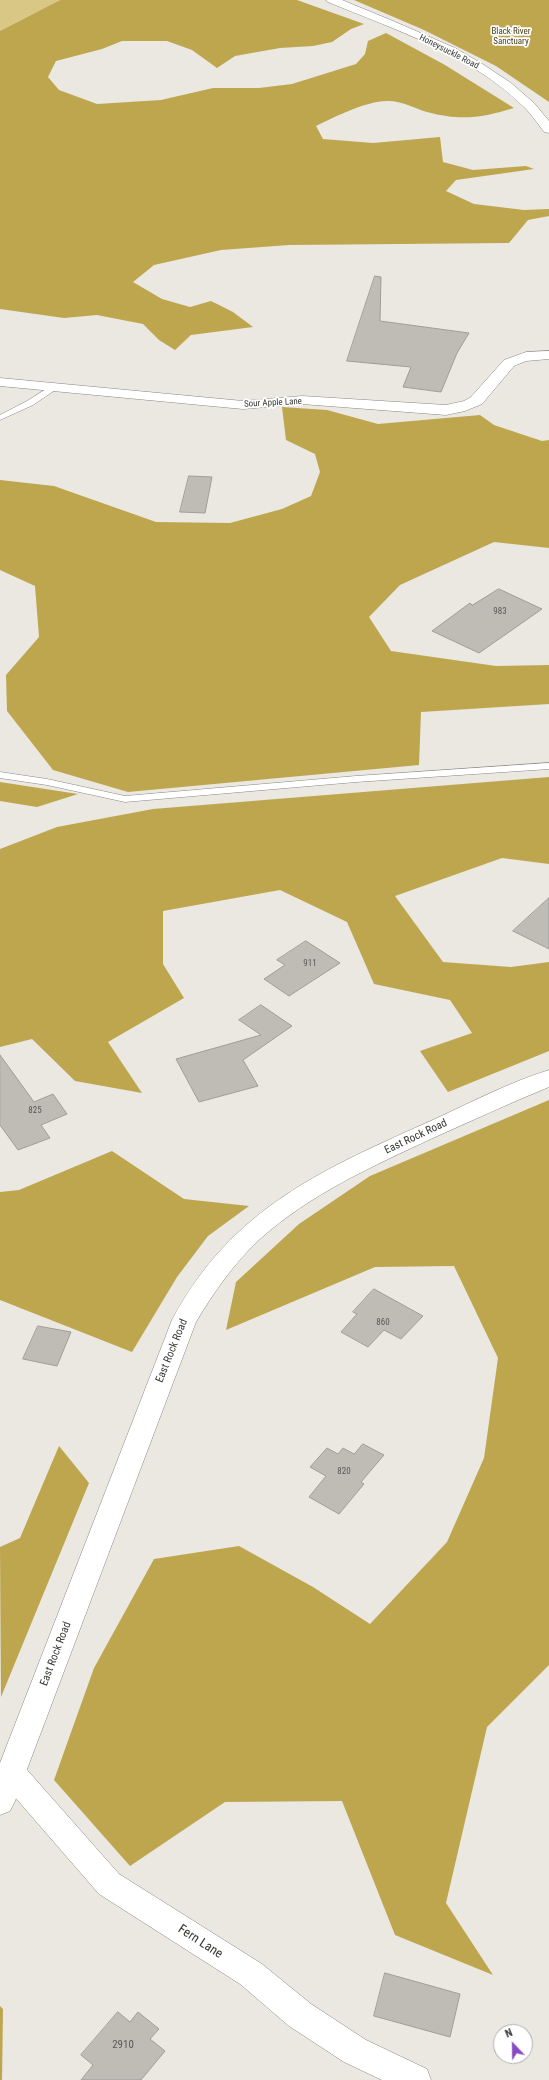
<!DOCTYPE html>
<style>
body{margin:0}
#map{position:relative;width:549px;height:2080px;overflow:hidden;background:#eae8e1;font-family:"Roboto Condensed",sans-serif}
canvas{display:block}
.north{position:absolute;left:493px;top:2024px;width:40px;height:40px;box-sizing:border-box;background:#fff;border:1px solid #afafae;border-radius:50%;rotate:338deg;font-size:11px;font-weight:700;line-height:16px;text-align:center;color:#383835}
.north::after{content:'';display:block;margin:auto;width:14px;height:18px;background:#884bc2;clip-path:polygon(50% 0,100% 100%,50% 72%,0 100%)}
</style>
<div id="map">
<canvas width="549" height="2080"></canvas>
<div class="north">N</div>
</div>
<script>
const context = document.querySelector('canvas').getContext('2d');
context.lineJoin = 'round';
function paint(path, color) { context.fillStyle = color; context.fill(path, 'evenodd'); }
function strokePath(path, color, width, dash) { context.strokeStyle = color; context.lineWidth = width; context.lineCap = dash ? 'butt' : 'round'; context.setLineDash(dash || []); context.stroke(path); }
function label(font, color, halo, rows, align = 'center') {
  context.font = font + ' "Roboto Condensed",sans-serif'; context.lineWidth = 3.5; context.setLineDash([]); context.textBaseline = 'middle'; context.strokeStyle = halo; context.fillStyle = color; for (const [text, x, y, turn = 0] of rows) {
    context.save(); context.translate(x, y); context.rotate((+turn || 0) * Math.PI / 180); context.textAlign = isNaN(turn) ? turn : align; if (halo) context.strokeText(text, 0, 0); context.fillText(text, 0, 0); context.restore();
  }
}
paint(new Path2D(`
 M0,0H60L0,31Z`), '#d9c786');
paint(new Path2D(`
 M60,0H297L364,24L351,29L332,42L313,46L280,48L235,56L217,68L192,50L167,41H122L102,49L56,61L48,77L59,90L97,104L161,100L213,88H259L292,84L356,64L365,54L368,41L386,33L445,65L514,108C481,118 461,121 427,112C413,108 403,101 388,101C369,100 334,117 316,126L323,139L373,143L440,137L443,162L473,170L526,166L534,169L456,180L446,191L474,204L524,210L549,209V216L528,220L509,243L289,245L221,250L154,265L133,282L162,299L190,307L211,301L233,312L253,327L191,335L175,350L159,340L143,324L97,315L64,318L0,309V31Z
 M354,0H549V102L496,66L424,30Z
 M282,407L327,410L378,424L480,415L494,425L542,441L549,440V548L494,542L400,585L369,617L391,651L496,666L549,665V704L421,712L419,765L128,792L53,770L7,711L6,675L39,637L35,586L0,570V480L54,486L156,522L230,523L282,509L311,496L320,472L315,454L286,440Z
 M549,777V864L502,858L395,896L443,962L511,967L549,962V1051L448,1092L420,1051L472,1033L450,1000L374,984L347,922L280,890L163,911V964L184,998L108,1042L142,1093L75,1081L32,1039L0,1047V849L57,827L153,809Z
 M0,782L78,794L37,807L0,801Z
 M549,1100V1665L487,1727L446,1903L493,1975L395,1935L342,1801L225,1802L130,1866L54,1780L94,1668L154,1559L239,1546L313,1587L370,1624L447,1542L484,1458L498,1358L454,1266L375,1267L226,1330L236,1282L299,1224L370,1176Z
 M112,1151L184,1199L249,1206L208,1236L177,1277L132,1352L0,1300V1192L19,1190Z
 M59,1446L89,1483L1,1697L0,1547L20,1538Z
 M0,2006L3,2009L2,2080H0Z`), '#bea64e');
const building = new Path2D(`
 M375,276L381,277L380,321L469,333L457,353L441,392L403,387L411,367L347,361Z
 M189,476L212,477L205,513L180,512Z
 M499,589L542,609L479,653L432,631L470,603L472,605Z
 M549,898V949L513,931Z
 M306,941L340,963L289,996L264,979L285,965L277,960Z
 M261,1005L292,1026L243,1060L258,1086L199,1102L176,1059L261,1035L239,1020Z
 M0,1055L34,1102L53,1094L67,1114L41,1125L50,1138L18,1150L0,1125Z
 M374,1289L423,1316L401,1339L384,1330L368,1347L341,1332L357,1314L353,1312Z
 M38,1326L71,1332L57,1366L23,1359Z
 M363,1444L384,1455L361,1482L364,1484L339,1514L309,1497L326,1476L310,1467L327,1448L338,1454L343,1448L354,1454Z
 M385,1973L460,1994L450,2037L374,2016Z
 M118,2012L130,2022L138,2012L159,2029L150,2039L165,2051L141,2080H81L93,2065L81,2055Z`);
paint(building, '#bebcb5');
strokePath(building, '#9f9d96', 1);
const lane = new Path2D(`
 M51,386L58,388L33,405L0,420V415L27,401Z
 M549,763V769L356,782L125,802L47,785L0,778V772L47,779L125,796L356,776Z`);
const street = new Path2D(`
 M549,351V359L526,361L514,366L482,404L465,411L446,415L302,404L243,409L0,386V378L243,401L302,396L446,405L464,401L471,397L504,360L526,352Z
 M11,1759L21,1763L119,1874L262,1964L311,2004L366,2040L427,2069L431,2080H382L344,2062L289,2026L240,1984L99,1894L1,1781V1763Z`);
const secondary = new Path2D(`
 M326,0H342L393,21L455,48L484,65L511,83L534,103L549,121V133L544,132C538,124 532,115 525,108C472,55 396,30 328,2Z
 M549,1070V1087C510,1103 471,1121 433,1138C373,1166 310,1194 260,1239C234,1263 214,1292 196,1322L15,1801L10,1811L0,1815V1763L172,1320C232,1207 324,1169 435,1119C472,1102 510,1082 549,1070Z`);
strokePath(lane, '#898780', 1);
strokePath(street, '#898780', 1);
strokePath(secondary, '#898780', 1);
paint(lane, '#fff');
paint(street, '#fff');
paint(secondary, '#fff');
label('9px', '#473d17', '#fff', [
 ["Black River",511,32],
 ["Sanctuary",511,42]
]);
label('9px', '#383835', '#fff', [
 ["Honeysuckle Road",449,52,27],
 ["Sour Apple Lane",273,403,-3]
]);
label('9px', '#5a5955', null, [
 ["983",500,612],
 ["911",310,964],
 ["825",35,1111],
 ["860",383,1323],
 ["820",344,1472]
]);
label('11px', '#383835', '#fff', [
 ["East Rock Road",416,1137,-25],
 ["East Rock Road",172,1351,-68],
 ["East Rock Road",56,1654,-69]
]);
label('11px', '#5a5955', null, [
 ["2910",123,2045]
]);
label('13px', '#383835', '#fff', [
 ["Fern Lane",200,1942,33]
]);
</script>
